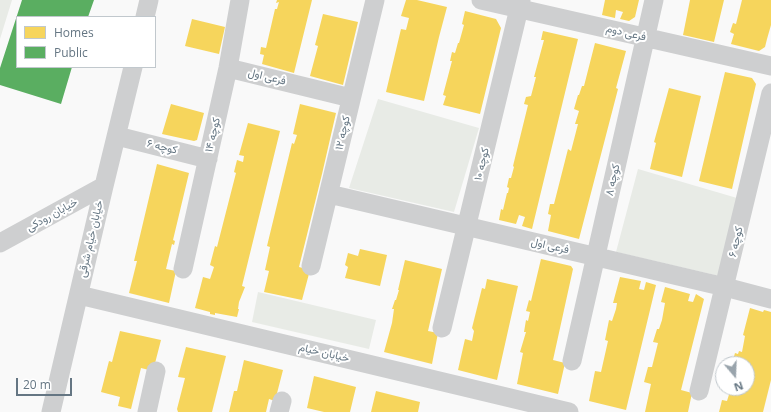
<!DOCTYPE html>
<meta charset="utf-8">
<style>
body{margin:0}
#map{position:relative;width:771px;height:412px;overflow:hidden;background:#f9f9f9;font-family:"Open Sans",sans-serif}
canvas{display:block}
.legend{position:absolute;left:16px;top:16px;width:140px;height:52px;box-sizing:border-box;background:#fff;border:1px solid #c1c8cd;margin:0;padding:5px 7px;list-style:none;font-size:12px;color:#657683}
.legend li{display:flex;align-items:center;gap:8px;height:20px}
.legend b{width:20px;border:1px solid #c1c8cd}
.north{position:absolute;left:715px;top:356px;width:40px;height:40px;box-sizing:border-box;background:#fff;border:1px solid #c1c8cd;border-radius:50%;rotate:161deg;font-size:11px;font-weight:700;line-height:16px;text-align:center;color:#657683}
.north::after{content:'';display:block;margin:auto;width:14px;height:18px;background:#99a4ac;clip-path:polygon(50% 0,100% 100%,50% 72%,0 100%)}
.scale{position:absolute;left:16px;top:378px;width:56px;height:18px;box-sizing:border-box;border:2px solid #657683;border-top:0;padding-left:5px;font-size:12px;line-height:14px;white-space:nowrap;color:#657683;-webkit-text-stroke:3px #fff;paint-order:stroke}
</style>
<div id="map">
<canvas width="771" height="412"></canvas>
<ul class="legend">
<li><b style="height:11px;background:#f6d55c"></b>Homes</li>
<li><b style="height:11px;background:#5aae61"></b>Public</li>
</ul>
<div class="north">N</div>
<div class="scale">20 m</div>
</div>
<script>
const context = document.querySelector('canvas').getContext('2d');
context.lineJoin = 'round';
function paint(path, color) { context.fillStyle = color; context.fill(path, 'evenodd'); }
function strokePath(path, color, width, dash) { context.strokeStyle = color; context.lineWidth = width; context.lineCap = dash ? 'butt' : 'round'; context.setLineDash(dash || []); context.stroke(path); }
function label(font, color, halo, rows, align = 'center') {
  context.font = font + ' "Open Sans",Vazirmatn,sans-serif'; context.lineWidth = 4; context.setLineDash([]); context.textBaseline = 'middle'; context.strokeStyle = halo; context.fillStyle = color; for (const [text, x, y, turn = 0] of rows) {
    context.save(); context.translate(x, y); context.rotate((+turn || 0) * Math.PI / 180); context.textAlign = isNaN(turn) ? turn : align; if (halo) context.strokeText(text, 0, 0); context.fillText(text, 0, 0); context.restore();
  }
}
paint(new Path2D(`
 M0,0H12L0,39Z
 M378,99L479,128L454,212L349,188Z
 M638,169L737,198L719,276L616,252Z
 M258,292L376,320L369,349L252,322Z`), '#e8ebe6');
paint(new Path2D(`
 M277,0H312L294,73L262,64L264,55L260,54L261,47L266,48L275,9H277L279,2L276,3Z
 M406,0H417L447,7L439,37L424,101L386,92L401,29L406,30L409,18L401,16Z
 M605,0H639L635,17L629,21L620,19L623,12L616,10L615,18L602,15Z
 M690,0H724L714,42L683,35Z
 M742,0H771V25L767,39L765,47L759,51L731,44L734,34L730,32L733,23L736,24Z
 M465,11L496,19L501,28L480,114L443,105L446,96L443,95L452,61H450L452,52L455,53L458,43H459L464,25L462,24Z
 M323,14L358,22L343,85L310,76L318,46L315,45Z
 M192,19L225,27L219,54L185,46Z
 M543,31L578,39L532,229L522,226L525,217L519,215L516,224L499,220L501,209L503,210L507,193H508L509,188L507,187L509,178H511L514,167L513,166L528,105L524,104L526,97L531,96L536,77H534L544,40H541Z
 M595,43L626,51L616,88L618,89L579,239L548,231L551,215L548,214L550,204H554L568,149L571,151L578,124H575L579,111L574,109L578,95H579L582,86H584Z
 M725,72L752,78L756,84L732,189L699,181Z
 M669,88L701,96L682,177L650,169L656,143L654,142Z
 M171,104L204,113L197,140L194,141L162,134Z
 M300,104L336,113L322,174L299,267L310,270L302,300L264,292L269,271L265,270L270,247L267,246L292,143L294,144L297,135L293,134Z
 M248,123L280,131L242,286L245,287L239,302L238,309H239L237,317L215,313V315L210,314V312L195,308L203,277L210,279L214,267L210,265L215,246L217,247L236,173L234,172L237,160L243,162L244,156L239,155Z
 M157,164L189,173L173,240L175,241L174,245L172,244L166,269L176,271L169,303L129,293L137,261H134Z
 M360,249L387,255L380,286L345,278L348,267L345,265L348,253L358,256Z
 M541,259L571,266L573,269L553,360L565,363L558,394L517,384L523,353L520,352L526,332H524L526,320L528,321L530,312L526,311L529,300L531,301Z
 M405,260L442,269L428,331L438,333L432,364L384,352L392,323L394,309H392L395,300H396L399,290H398Z
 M620,277L641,281L639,289L644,290L646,282L656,285L626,410L589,401L595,371L601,372L608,341L605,340L609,320L612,321L616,309L617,303H613Z
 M487,279L518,286L497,380L458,370L465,339L472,341L474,331L472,328L482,288L485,289Z
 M665,287L690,294L688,301L693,302L696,294L704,299L681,390L692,393L688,412H645L651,384L644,382L648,367H652L658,343L653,342L657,329H659L662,320L665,303L661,302Z
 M750,308L763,312L764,310L771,312V380L763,412H719L722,400L727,401L731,388H747V364H736V360H733L735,353L738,354L739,351L742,352L745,336L743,335Z
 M120,331L161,340L153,371L141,368L131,409L118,406L120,397L101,392L109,361L112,362Z
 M186,347L226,356L212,412H178L177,409L185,378L178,377Z
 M244,360L283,370L275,401L269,399L266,412H229L234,391H237Z
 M314,376L356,387L350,412H324L307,408Z
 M376,391L420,402L418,412H371Z`), '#f6d55c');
paint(new Path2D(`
 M22,0H94L88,17H17V67H72L61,104L0,85V68Z`), '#5aae61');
strokePath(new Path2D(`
 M481,0L771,66
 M145,17L149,0
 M228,68L351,98
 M117,136L208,159
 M329,194L725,287L771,299
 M0,243L104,186
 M311,266L375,0
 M183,269L228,68L240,0
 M79,295L569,412
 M442,328L521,0
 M572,361L654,0
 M699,391L771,93
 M51,412L104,186L133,67
 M147,412L156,371
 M279,412L282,401`), '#cecfd0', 19);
label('11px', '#657683', '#fff', [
 ["فرعی دوم",626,33,13],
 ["فرعی اول",267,77,14],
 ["کوچه ۱۲",343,133,-77],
 ["کوچه ۱۴",213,135,-77],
 ["کوچه ۶",162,147,14],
 ["کوچه ۱۰",482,164,-77],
 ["کوچه ۸",613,180,-77],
 ["خیابان رودکی",52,215,-29],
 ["خیابان خیام شرقی",91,239,-77],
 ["کوچه ۶",736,242,-77],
 ["فرعی اول",550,246,13],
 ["خیابان خیام",324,353,13]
]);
</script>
